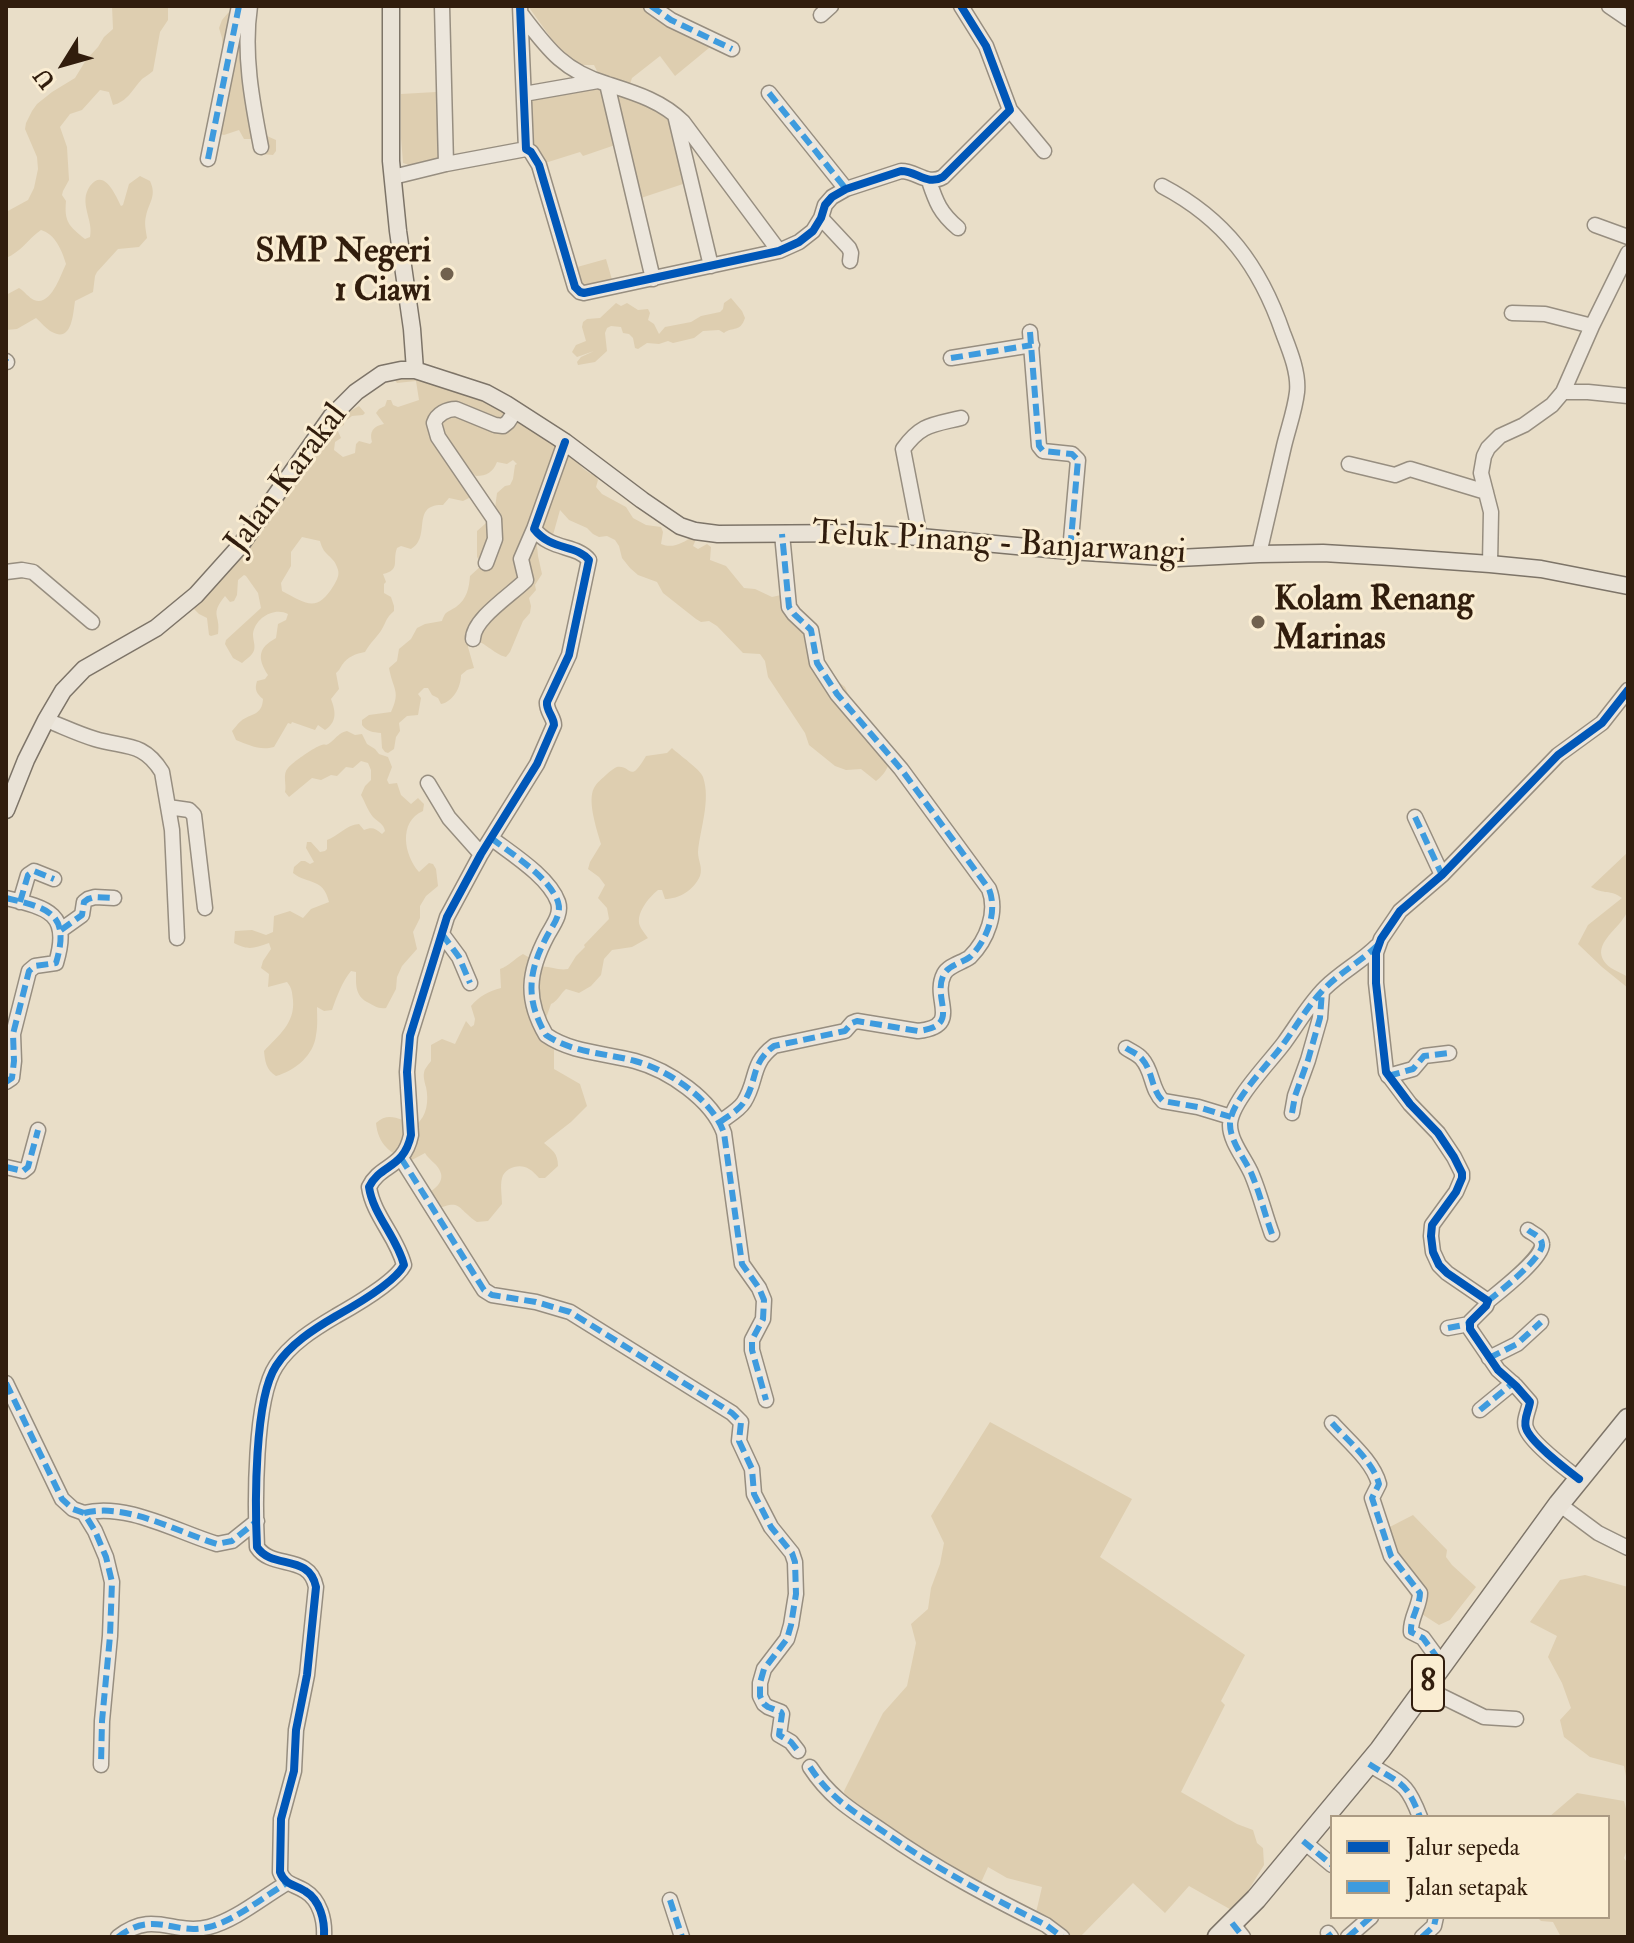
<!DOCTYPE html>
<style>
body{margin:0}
#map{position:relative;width:1634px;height:1943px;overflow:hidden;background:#e9dec8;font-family:"IM FELL Double Pica",serif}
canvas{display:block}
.frame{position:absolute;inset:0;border:8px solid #311d0d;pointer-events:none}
.legend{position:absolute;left:1330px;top:1815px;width:280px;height:104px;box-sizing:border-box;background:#faedd2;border:2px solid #aa9a83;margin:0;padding:10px 14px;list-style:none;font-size:24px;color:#311d0d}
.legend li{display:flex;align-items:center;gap:16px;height:40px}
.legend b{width:40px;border:2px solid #aa9a83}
.north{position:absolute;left:24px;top:24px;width:80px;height:80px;-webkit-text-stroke:6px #faedd2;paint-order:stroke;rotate:233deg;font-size:22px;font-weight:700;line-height:32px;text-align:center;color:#311d0d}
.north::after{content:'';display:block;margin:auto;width:28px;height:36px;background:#311d0d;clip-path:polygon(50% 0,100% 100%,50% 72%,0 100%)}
</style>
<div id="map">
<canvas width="1634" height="1943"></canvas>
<div class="frame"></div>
<ul class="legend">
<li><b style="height:10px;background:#0057b8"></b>Jalur sepeda</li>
<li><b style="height:10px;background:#3e9bde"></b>Jalan setapak</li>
</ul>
<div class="north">U</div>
</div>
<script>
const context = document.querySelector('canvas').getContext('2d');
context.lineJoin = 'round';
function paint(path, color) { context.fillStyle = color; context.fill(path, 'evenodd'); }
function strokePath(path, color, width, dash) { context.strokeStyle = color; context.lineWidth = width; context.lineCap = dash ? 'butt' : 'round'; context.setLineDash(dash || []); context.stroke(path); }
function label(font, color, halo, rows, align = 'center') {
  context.font = font + ' "IM FELL Double Pica",serif'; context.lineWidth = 6; context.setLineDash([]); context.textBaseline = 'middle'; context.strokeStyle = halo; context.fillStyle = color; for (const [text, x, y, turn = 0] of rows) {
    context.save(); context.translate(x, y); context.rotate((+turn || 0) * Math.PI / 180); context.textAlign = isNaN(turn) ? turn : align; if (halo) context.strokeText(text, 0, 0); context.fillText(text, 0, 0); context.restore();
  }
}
paint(new Path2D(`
 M112,6H168V20L160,32L153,71C150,74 146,76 142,79C133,89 127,102 113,105L109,92L100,90L82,110L70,114L60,127L67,147L69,180L63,191L62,195L66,201C64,222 69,226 85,239L90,237C94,220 78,203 90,186C104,167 116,196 121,206L123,205L129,184L140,176L150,181C157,196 149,202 146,216C144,223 146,231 147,238L139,247L118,249L97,272L95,276L93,292L75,301C73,314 72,343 52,332C46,329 41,322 36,318L17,329L6,330V295L19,288C24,291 29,298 34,300C51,307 61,274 66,264C62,250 55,234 41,230C28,239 21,252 6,258V212L28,200L34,188L38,169L37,157L25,129L26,123L32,111L37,104L52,92L75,78L86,60L98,47L104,37L113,29Z
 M234,6L254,40L255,49L249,54L255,100L260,101L259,108L267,136L276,140V151L273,155L261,154L254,139H244L239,130L224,135L220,134L213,122L223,59L222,38L219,28L222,20Z
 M528,6H646L715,43L675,76L660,56L632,78L628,90L665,102L692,181L641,198L618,144L583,156L580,152L545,163L532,141L529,98L600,77L594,65H577L566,59Z
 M436,92L442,160L409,165L403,163L401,138V94Z
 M606,259L613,283L587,291L570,269Z
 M731,298L742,311L745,318C740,333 733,326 724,333L719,330L703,331L694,338L673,343L668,341L659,344L647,343L638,349L635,348L633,338L629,334L623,333L621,327L611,326L607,328L605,333L607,351L595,362L578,365L577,362L581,357L594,351L577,357L572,352L576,345L586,341L582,327L583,322L587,319L600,318L616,303L621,306L627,303L638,310L648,309L650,313L648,320L654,324L659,334L665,327L691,322L701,316L720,312L723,309L724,303Z
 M408,369L454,372C465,377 492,398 496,409L508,410L562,434L570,433L565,442C573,454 581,472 595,475L598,480L596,487L602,494L626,507L633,518L646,525L661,527L663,532L661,544C673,549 683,543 693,536L697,537L693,546L698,549L707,544L711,547L710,560L726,566L744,588L755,589L772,597L781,595L788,601L820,662L832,670L835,679L845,687L849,696V702L891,757C888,768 885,774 876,781L861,769L846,770L835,766L809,745L805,733L768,677L765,661L760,654L743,653L717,626L709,621L701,622L696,619L663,593L657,582L638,575L630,568L622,558L619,546L615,540L607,536L599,537L593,534L587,528L569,520L560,510L553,535H536L538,556L542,574L535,585L536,590L529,598L531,606L530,613L523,621L510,652L506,657C493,654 484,640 471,640L468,647L474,668L467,670L461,675C461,687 453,702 441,704L438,698L432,695L428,688H424L418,694L421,698L418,715L407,716L399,723L400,731L396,737L394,749L388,753L385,752L382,748L381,733C373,732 367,732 362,725V720L369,715L391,712C401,691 393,690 389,668L397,661L399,649L411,639L417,628L425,624L442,621C446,610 447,613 456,607C467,599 469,588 470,576L482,565L477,557V531L494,516L497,493L505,486L510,485L513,479L515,465L517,464L513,460L507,464L497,462C493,472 487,476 476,476L469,470L465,471L458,481L452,479L469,485V498L463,501L449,498L443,505C410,504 432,537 411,549L401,546L397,548C392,561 401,570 383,574L386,582L384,584V593L391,597L394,606V611C386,618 387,620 382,629C378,636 370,643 365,652C356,654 348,656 342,665C340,668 339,671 336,673L339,689L331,699C336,712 337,722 325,730L318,725L315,730L292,722L291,724L288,723L274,747C260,751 249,745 236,740L232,731C234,729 239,722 241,721C251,713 262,716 263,699C257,694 254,690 257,681L265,679L268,675C257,658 258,648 276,638L278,624L286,620L288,614C274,607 255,618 253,634C253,642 257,648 252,654C250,657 245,660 242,663L233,658L225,644L226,640L261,608L258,593L246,576L244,575L238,580L237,595L234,601L230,602L225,596C209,616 221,614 218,634L211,636L209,635L207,618L199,614L194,609L197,602L203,600L212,584L275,509L279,513L277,505L290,491L289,486L338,418L359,406L365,413L363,415L352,416L344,422V425L337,429L341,438L335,442L334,450L343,457L355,453L356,444L359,441L370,444L372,442C369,432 373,426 384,424L376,413L379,409L385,406L387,400H391L393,405L398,407L419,400L416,381L397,383L394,379ZM302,537L320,541C324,557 333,555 337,567C340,574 338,578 334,585C317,613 307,604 282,591L281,583L291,566V552Z
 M347,731L355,735L362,734L367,744L375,749L379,754L388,757L392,767L387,780L389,784L397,783L401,795L411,804L418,798L424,804L423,811C398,822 404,855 419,872L429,863L433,864L436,869L438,886L426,896L420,906V918L413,932L417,949L402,966L397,977L396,989L386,1008C378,1009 375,1006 367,1002C355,995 356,985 356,972L351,971C342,982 337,996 332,1010L324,1011L317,1007C317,1016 318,1026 316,1035C314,1055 295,1071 276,1076C266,1070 265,1061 264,1051C279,1035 295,1023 293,1000C292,992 292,988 287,982L268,987L269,974L261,968L263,961L271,949L269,943C254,948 249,951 234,943L235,931L252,930L266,935L273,932L274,916L290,911L303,918L311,909L329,902C323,877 308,885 293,873L294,867L301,861H305L310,864L314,862L306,848L307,842H311L320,852L325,851L327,849V840C338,836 346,825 359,824L364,830C372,827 375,828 382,834L385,831C383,823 379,823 373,817C368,811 365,802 361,795L365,786L371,780V770L368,763L361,761L353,768L346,767L337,776L331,775L321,780L312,778L289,797L285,792C287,785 282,774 288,768C293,762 312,749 319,746C329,742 323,748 331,742C337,737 339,733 347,731Z
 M672,748C679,755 700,769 703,777C711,800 700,829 698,852C698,861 703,867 700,876C694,890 679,899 665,899L662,890H658C649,897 635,914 640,926C640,927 647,937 648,938L632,947L612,950L604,959L601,975L591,986L579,993L566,989C560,994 558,1001 551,1004L546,1018L554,1036V1069L580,1084L587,1106L571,1122L544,1143C552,1150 558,1153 558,1166L545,1178H539C536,1175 533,1171 529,1169C521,1163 505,1167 502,1178C500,1186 502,1196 502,1204L488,1221L477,1222C455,1207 462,1198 433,1211L424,1196C433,1190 447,1182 439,1169C436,1163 429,1160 425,1153L410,1161C390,1154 378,1144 376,1123C389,1111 400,1120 416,1125C427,1116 429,1101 426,1087C425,1084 423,1076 424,1073C424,1069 429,1064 431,1061V1045L442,1039L455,1044L466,1021L471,1027L474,1025L475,1019L471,1006C479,996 489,991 501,988L500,969C509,966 514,959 523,954L530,958L538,967C549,965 557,971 568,969L576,956L585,947L584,945L609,919L607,908L598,898L605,885L599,877L588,869L590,862L601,844C597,830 587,801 594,788C597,782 602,779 607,774C609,772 614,768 617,767C632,765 629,785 646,756L667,753Z
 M1628,852C1628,867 1631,896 1628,909C1624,928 1583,946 1611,968C1616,971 1623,974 1628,977V988L1602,967L1578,944L1588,925L1622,898C1610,889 1604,895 1591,887Z
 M990,1422L1132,1499L1100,1557L1245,1655L1221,1701L1225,1705L1181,1792L1237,1824L1253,1830L1257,1843L1263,1848L1264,1865L1235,1912L1189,1886L1165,1913L1133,1883L1080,1937H1069L1035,1917L1042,1887L1007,1878L988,1867L979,1887L845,1798L844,1791L883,1713L907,1686L916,1643L911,1624L928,1609L931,1588L940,1564L944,1543L931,1516Z
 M1413,1515L1447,1550L1446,1557L1452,1565L1476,1587L1450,1620L1439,1625L1417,1611L1382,1531Z
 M1585,1575L1628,1587V1786L1624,1766L1590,1757L1564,1737L1560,1720L1571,1708L1562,1683L1548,1657L1557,1636L1530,1622L1560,1580Z
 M1577,1793L1624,1801C1629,1818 1632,1841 1624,1858L1628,1864V1937H1561L1553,1922L1541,1921L1537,1917H1608V1817H1549Z`), '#deceb0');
const minor = new Path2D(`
 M250,6C243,53 252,101 261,147
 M442,6L446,164
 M520,6L526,149L531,152L539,165L575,287L580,292L584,293L779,251L799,242L813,231L821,218L825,205L832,197L846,189L901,171C917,171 927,186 943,177L1010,110L986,46L961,6
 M651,6L671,20L732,49
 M1609,6L1628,19
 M521,14C547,48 563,71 607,84
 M821,15L831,6
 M769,93L846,189
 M524,94L598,81
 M1010,110L1044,151
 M675,115L711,266
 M208,159L239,6
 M393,177L446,164L526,149
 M929,181C936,202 940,213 958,228
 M1162,186C1225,219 1260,266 1283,333C1290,351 1299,373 1297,392C1295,410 1288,429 1284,446C1276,482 1267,518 1259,554
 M821,218L849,248L851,253L850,261
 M1595,225L1628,237
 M653,279L607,84C635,93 662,101 683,122L779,251
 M1512,313L1545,314L1592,326
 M1030,332L1039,446L1043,451L1072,454L1078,460L1070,551
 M951,358L1032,345
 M6,361L7,362
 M1563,392H1588L1628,396
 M1349,464L1395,475L1410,469L1486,492
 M920,537L903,449C921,424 932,425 961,418
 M486,563L495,539L494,519L438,437L434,423C437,414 447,409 456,409L495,425L503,426L508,422L516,410
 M1490,564L1491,512L1481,473L1484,456L1488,448L1500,436L1524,425L1552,405L1563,392L1592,326L1628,253
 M6,572L22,570L33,572L92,622
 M473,639C473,619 511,595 526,580L521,559L534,529
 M46,720C62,726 78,734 95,739C124,748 143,741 162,772L172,830L177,938
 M428,783L449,818L481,854
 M168,807L189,810L194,815L205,908
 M1415,817L1442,875
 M491,838C512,854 549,877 558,902C562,914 553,925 547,936C528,972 525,999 546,1035C572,1053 606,1053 635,1061C668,1070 712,1099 724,1133L742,1264L759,1288L764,1300L763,1319L752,1340V1350L766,1400
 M6,898C48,908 71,913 56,963L35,966L29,971L13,1034L14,1061L12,1078L6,1082
 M20,902L28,875L34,871L54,879
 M61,930L82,915L84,902L88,899L95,897L114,898
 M442,934L459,957L470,983
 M1126,1048C1132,1052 1138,1054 1142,1059C1153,1071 1151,1090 1163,1101L1198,1107L1231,1117
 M1388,1076L1413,1069L1424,1056L1449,1053
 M1292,1113L1295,1096L1308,1060L1320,1018L1322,991
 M720,1122C728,1116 739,1110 744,1102C758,1080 750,1064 774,1046L845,1031L852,1023L857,1021L918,1031C963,1026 931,999 944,974C949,965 962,963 970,957C987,940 998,912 989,889L901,769L837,694L817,663L811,630L794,614L789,607L782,534
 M401,1158L484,1290L492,1295L536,1302L570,1312L732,1413L741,1422L739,1441L752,1469L754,1494L771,1527L792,1553L795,1562L796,1594L791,1625L787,1639L764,1669L760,1683V1696L764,1704L768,1707L781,1712L782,1714L779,1735L791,1742L798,1751
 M6,1167L23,1171L28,1167L38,1130
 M1272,1234C1265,1215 1260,1194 1252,1175C1246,1160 1230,1142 1230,1125C1230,1102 1270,1062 1284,1043C1298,1024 1308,1005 1325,988C1341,972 1361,962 1377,946
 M1488,1301C1499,1292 1544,1257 1542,1244C1541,1236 1533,1234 1528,1230
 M1448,1328L1469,1324
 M1489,1358L1517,1344L1541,1322
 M6,1383L62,1499L73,1509L84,1513L95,1531L106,1557L112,1582L110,1636L102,1721L101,1765
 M1480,1410L1513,1383
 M1332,1423C1348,1441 1373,1461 1379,1484L1372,1498L1391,1556L1420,1593C1420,1606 1410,1618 1411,1632L1423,1638L1442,1664
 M1579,1479C1566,1469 1530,1442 1526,1428C1523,1420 1529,1410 1530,1402L1516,1386L1498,1370L1470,1329V1322L1486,1306L1488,1301L1447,1273L1439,1265L1433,1252L1431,1236L1432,1225L1456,1192L1462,1178V1173L1454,1157L1438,1133L1410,1104L1386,1072L1376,983V953L1381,939L1400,911L1442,875L1558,755L1602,723L1628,690
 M1559,1504L1598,1533L1628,1548
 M84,1513C126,1502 177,1532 217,1544L232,1541L257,1521
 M1425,1688L1484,1717L1516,1719
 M1369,1764C1400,1784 1406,1780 1420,1817
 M810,1767C831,1799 853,1811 884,1832C935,1868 990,1897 1046,1925L1062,1937
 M1303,1841L1332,1865
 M670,1900L682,1937
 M1232,1923L1243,1937
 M1328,1933L1331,1937
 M118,1937C154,1909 173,1936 209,1927C236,1920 263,1897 287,1883
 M324,1937C325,1920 320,1900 305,1891C294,1884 285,1885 280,1872L281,1819L294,1771L296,1730L307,1675L316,1587C309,1553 272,1570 257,1547C255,1506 254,1399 276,1366C290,1344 314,1329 336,1316C354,1306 395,1282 404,1265C397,1237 373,1215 369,1187C380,1164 404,1169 411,1135L407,1072L410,1036L447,917L481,854L537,764L554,725C554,717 546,711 547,702L569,655L589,560C576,544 551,551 534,529L565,442
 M1348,1937L1371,1917
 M1422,1937L1434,1926L1436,1917`);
const major = new Path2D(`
 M391,6V161L398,231L412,329L415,370
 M6,810L26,760L46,720L63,691L84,669L156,628L196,595L240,546L331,417L356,392L382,374L401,370H415L486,393L506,404L565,442L642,500L680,526L695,531L718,534L860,533L920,537L1070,551L1178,558L1259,554L1323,553L1391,557L1490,564L1541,569L1628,586`);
const highway = new Path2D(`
 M1218,1937L1256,1899L1380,1750L1559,1504L1628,1419`);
strokePath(minor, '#978e80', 17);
strokePath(major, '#7d7468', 19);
strokePath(highway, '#7d7468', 23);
strokePath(minor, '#ece6dc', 14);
strokePath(major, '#e9e2d6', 16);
strokePath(highway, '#e9e2d6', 20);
strokePath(new Path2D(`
 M651,6L671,20L732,49
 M769,93L846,189
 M208,159L239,6
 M1030,332L1039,446L1043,451L1072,454L1078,460L1070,551
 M951,358L1032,345
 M6,361L7,362
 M1415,817L1442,875
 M491,838C512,854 549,877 558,902C562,914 553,925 547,936C528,972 525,999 546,1035C572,1053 606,1053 635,1061C668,1070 712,1099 724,1133L742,1264L759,1288L764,1300L763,1319L752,1340V1350L766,1400
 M6,898C48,908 71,913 56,963L35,966L29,971L13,1034L14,1061L12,1078L6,1082
 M20,902L28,875L34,871L54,879
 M61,930L82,915L84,902L88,899L95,897L114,898
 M442,934L459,957L470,983
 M1126,1048C1132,1052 1138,1054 1142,1059C1153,1071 1151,1090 1163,1101L1198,1107L1231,1117
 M1388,1076L1413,1069L1424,1056L1449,1053
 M1292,1113L1295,1096L1308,1060L1320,1018L1322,991
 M720,1122C728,1116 739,1110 744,1102C758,1080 750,1064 774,1046L845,1031L852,1023L857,1021L918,1031C963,1026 931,999 944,974C949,965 962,963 970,957C987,940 998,912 989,889L901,769L837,694L817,663L811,630L794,614L789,607L782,534
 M401,1158L484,1290L492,1295L536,1302L570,1312L732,1413L741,1422L739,1441L752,1469L754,1494L771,1527L792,1553L795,1562L796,1594L791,1625L787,1639L764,1669L760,1683V1696L764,1704L768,1707L781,1712L782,1714L779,1735L791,1742L798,1751
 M6,1167L23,1171L28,1167L38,1130
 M1272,1234C1265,1215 1260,1194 1252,1175C1246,1160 1230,1142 1230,1124C1230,1101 1271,1062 1284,1043C1298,1024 1308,1005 1325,988C1341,972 1361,961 1378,945
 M1488,1301C1499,1292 1544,1257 1542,1244C1541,1236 1533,1234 1528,1230
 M1448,1328L1469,1324
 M1489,1358L1517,1344L1541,1322
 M6,1383L62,1499L73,1509L84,1513L95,1531L106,1557L112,1582L110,1636L102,1721L101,1765
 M1480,1410L1513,1383
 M1332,1423C1348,1441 1373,1461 1379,1484L1372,1498L1391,1556L1420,1593C1420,1606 1410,1618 1411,1632L1423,1638L1442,1664
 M84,1513C126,1502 177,1532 217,1544L232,1541L257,1521
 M1369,1764C1400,1784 1406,1780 1420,1817
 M810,1767C831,1799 853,1811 884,1832C935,1868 990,1897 1046,1925L1062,1937
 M1303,1841L1332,1865
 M670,1900L682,1937
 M1232,1923L1243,1937
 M1328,1933L1331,1937
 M118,1937C154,1909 173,1936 209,1927C236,1920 263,1897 287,1883
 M1348,1937L1371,1917
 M1422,1937L1434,1926L1436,1917`), '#3e9bde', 6, [12, 6]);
strokePath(new Path2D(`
 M520,6L526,149L531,152L539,165L575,287L580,292L584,293L779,251L799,242L813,231L821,218L825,205L832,197L846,189L901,171C917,171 927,186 943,177L1010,110L986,46L961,6
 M1579,1479C1566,1469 1530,1442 1526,1428C1523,1420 1529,1410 1530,1402L1516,1386L1498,1370L1470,1329V1322L1486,1306L1488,1301L1447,1273L1439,1265L1433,1252L1431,1236L1432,1225L1456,1192L1462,1178V1173L1454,1157L1438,1133L1410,1104L1386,1072L1376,983V953L1381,939L1400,911L1442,875L1558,755L1602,723L1628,690
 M324,1937C325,1920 320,1900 305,1891C294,1884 285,1885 280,1872L281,1819L294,1771L296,1730L307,1675L316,1587C309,1553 272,1570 257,1547C255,1506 254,1399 276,1366C290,1344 314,1329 336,1316C354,1306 395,1282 404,1265C397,1237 373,1215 369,1187C380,1164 404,1169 411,1135L407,1072L410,1036L447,917L481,854L537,764L554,725C554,717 546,711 547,702L569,655L589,560C576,544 551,551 534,529L565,442`), '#0057b8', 8);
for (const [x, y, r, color] of [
 [447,274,8,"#71614e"],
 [1258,622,8,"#71614e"]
]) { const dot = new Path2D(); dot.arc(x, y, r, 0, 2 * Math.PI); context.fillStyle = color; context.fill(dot); strokePath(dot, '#faedd2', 3); }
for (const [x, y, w] of [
 [1428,1683,32]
]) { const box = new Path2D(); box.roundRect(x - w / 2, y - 28, w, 56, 6); context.fillStyle = '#faedd2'; context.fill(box); strokePath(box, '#311d0d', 2); }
label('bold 32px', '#311d0d', null, [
 ["8",1428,1683]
]);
label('bold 34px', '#311d0d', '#faedd2', [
 ["SMP Negeri",431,254],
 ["1 Ciawi",431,293],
 ["Kolam Renang",1274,602,"left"],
 ["Marinas",1274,641,"left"]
], 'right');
label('34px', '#311d0d', '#faedd2', [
 ["Jalan Karakal",288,480,-53],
 ["Teluk Pinang - Banjarwangi",999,545,3]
]);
</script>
